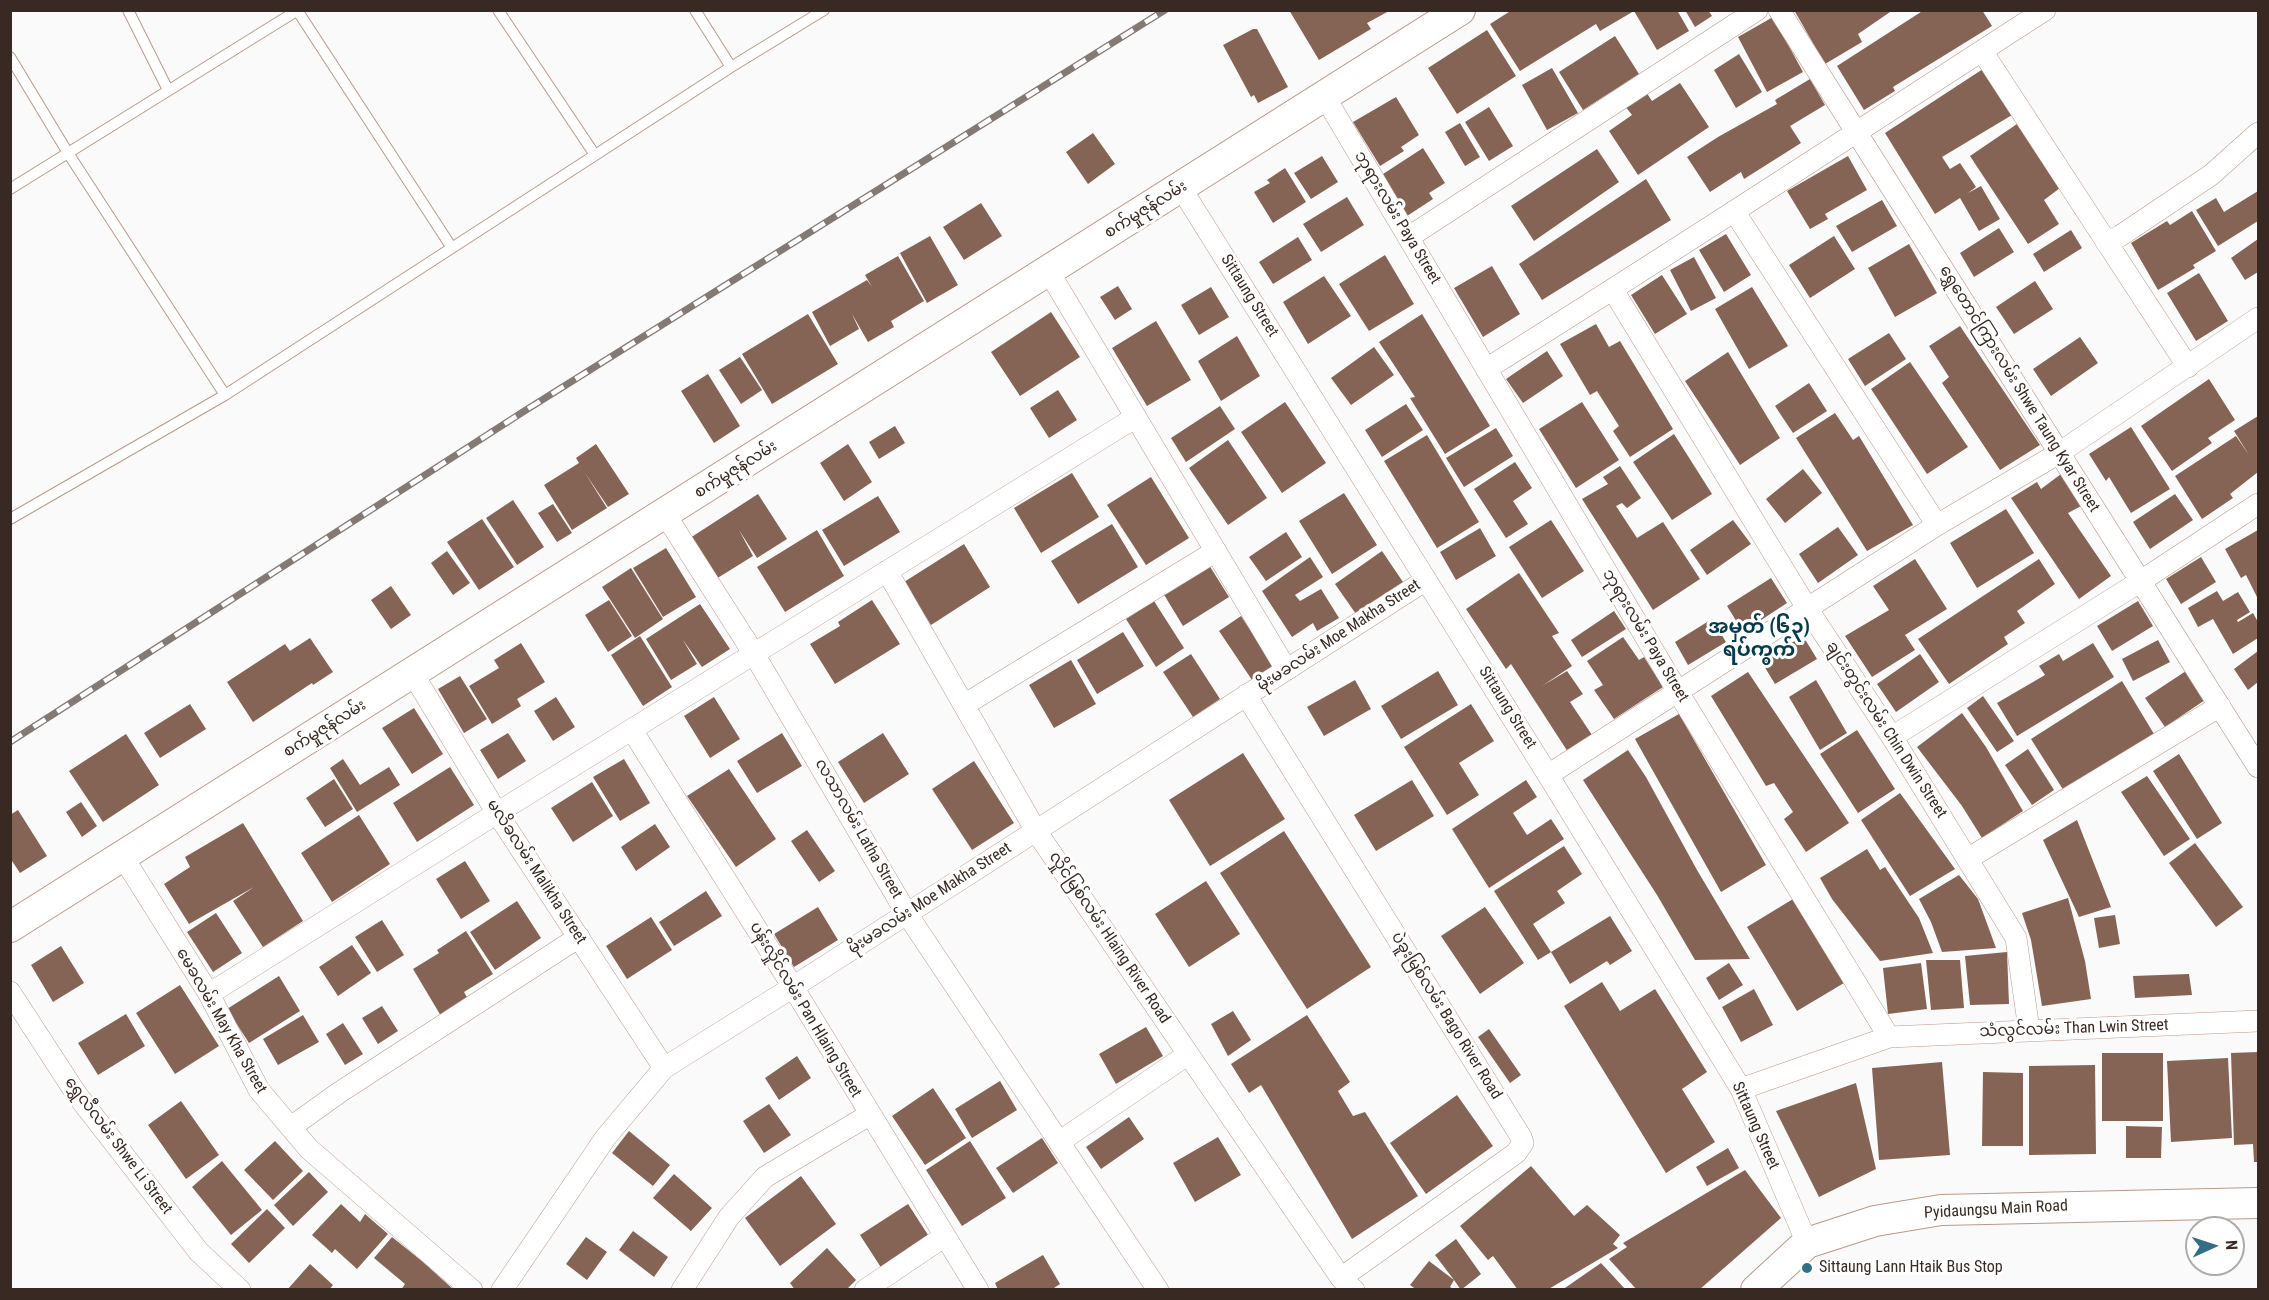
<!DOCTYPE html>
<meta charset="utf-8">
<style>
body{margin:0}
#map{position:relative;width:2269px;height:1300px;overflow:hidden;background:#fafafa;font-family:"Roboto Condensed",sans-serif}
canvas{display:block}
.frame{position:absolute;inset:0;border:12px solid #382a23;pointer-events:none}
.north{position:absolute;left:2185px;top:1216px;width:60px;height:60px;box-sizing:border-box;background:#fff;border:2px solid #afaaa7;border-radius:50%;rotate:87deg;font-size:16px;font-weight:700;line-height:24px;text-align:center;color:#382a23}
.north::after{content:'';display:block;margin:auto;width:21px;height:27px;background:#326e85;clip-path:polygon(50% 0,100% 100%,50% 72%,0 100%)}
</style>
<div id="map">
<canvas width="2269" height="1300"></canvas>
<div class="frame"></div>
<div class="north">N</div>
</div>
<script>
const context = document.querySelector('canvas').getContext('2d');
context.lineJoin = 'round';
function paint(path, color) { context.fillStyle = color; context.fill(path, 'evenodd'); }
function strokePath(path, color, width, dash) { context.strokeStyle = color; context.lineWidth = width; context.lineCap = dash ? 'butt' : 'round'; context.setLineDash(dash || []); context.stroke(path); }
function label(font, color, halo, rows, align = 'center') {
  context.font = font + ' "Roboto Condensed","Noto Sans Myanmar",sans-serif'; context.lineWidth = 6; context.setLineDash([]); context.textBaseline = 'middle'; context.strokeStyle = halo; context.fillStyle = color; for (const [text, x, y, turn = 0] of rows) {
    context.save(); context.translate(x, y); context.rotate((+turn || 0) * Math.PI / 180); context.textAlign = isNaN(turn) ? turn : align; if (halo) context.strokeText(text, 0, 0); context.fillText(text, 0, 0); context.restore();
  }
}
paint(new Path2D(`
 M1289,10H1391L1367,23L1371,29L1319,60Z
 M1512,10H1677L1689,31L1657,50L1634,11L1600,31L1596,24L1520,71L1490,24Z
 M1685,10H1708L1712,16L1695,27Z
 M1794,10H1893L1858,34L1862,42L1825,64Z
 M1924,10H1982L1992,26L1893,87L1895,91L1864,110L1837,66Z
 M1773,17L1803,72L1767,92L1738,37Z
 M1253,29H1257L1288,87L1258,103L1254,95L1251,97L1223,45Z
 M1487,30L1516,76L1457,114L1428,68Z
 M1615,36L1639,74L1583,110L1559,72Z
 M1739,54L1762,92L1736,108L1714,70Z
 M1552,68L1578,113L1547,130L1522,85Z
 M1983,69L2012,115L1942,157L1950,169L1960,163L1976,187L1968,193L1981,186L2000,219L1979,231L1960,198L1935,214L1885,133Z
 M1810,79L1825,105L1790,126L1801,143L1744,179L1741,172L1710,192L1687,157L1718,137L1777,104L1775,100Z
 M1680,83L1709,127L1638,175L1609,131L1632,115L1625,106L1646,92L1652,101Z
 M1396,97L1419,135L1401,147L1404,151L1380,166L1353,122Z
 M1489,107L1513,146L1489,161L1465,122Z
 M1460,123L1480,157L1465,166L1445,132Z
 M2017,124L2060,188L2044,200L2059,224L2028,244L1970,156Z
 M1093,133L1115,164L1088,184L1066,152Z
 M1423,148L1445,183L1429,193L1433,199L1407,216L1380,176Z
 M1597,149L1619,182L1534,241L1511,206Z
 M1322,156L1338,182L1311,199L1294,173Z
 M1848,156L1867,190L1825,214L1828,219L1810,229L1787,191Z
 M1285,168L1306,202L1273,223L1254,192L1270,183L1267,180Z
 M1646,179L1671,220L1542,300L1519,264Z
 M2258,191V221L2218,246L2196,210L2216,198L2224,212Z
 M1347,197L1364,225L1321,252L1303,224Z
 M1882,200L1897,226L1852,252L1836,226Z
 M981,203L1002,236L964,260L943,227Z
 M2192,211L2216,251L2193,265L2195,268L2158,290L2131,243L2167,221L2170,225Z
 M1999,228L2014,252L1974,277L1960,253Z
 M2071,230L2082,248L2044,272L2033,254Z
 M1726,234L1751,275L1724,292L1699,250Z
 M930,236L958,285L927,303L900,253Z
 M1834,236L1855,269L1810,298L1789,265Z
 M1298,237L1312,260L1273,284L1259,262Z
 M2258,239V272L2245,280L2231,258Z
 M1909,244L1937,293L1895,317L1868,268Z
 M1385,255L1414,304L1369,331L1339,284Z
 M898,256L924,301L891,321L894,327L868,342L852,314L859,329L830,346L812,312L867,280L872,287L865,275Z
 M1694,257L1716,298L1691,311L1670,270Z
 M1492,266L1520,314L1483,337L1454,288Z
 M2199,273L2228,321L2196,341L2167,293Z
 M1662,275L1687,314L1655,334L1631,295Z
 M1324,276L1351,316L1308,344L1283,302Z
 M2035,281L2053,309L2014,334L1996,307Z
 M1118,286L1132,309L1115,320L1100,297Z
 M1211,287L1229,317L1199,335L1181,305Z
 M1752,287L1788,346L1749,369L1715,309Z
 M1051,312L1080,357L1020,396L991,352Z
 M808,314L838,364L772,404L742,354Z
 M1422,314L1490,426L1445,454L1410,398L1415,397L1379,342Z
 M1156,321L1191,380L1147,406L1112,348Z
 M1596,324L1609,347L1620,341L1673,429L1630,457L1613,431L1619,426L1597,391L1590,395L1560,344Z
 M1960,326L2040,445L2000,470L1942,383L1949,377L1929,346Z
 M1889,333L1906,359L1865,386L1848,359Z
 M1237,336L1260,376L1221,401L1198,361Z
 M2080,337L2098,363L2051,396L2033,369Z
 M1374,347L1394,375L1351,405L1331,378Z
 M1547,351L1563,376L1523,403L1506,379Z
 M1728,352L1780,438L1740,465L1685,381Z
 M740,357L762,390L741,404L719,370Z
 M1910,362L1968,447L1927,474L1871,389Z
 M708,374L740,426L714,443L681,391Z
 M2209,379L2235,420L2208,438L2212,443L2172,471L2141,426Z
 M1809,383L1827,411L1793,433L1775,406Z
 M1058,390L1077,420L1049,438L1030,408Z
 M1285,402L1326,463L1282,493L1241,432Z
 M1582,402L1619,460L1576,488L1539,429Z
 M1406,404L1423,430L1382,457L1365,430Z
 M1220,406L1235,429L1186,462L1171,438Z
 M1835,413L1853,440L1859,436L1913,525L1867,551L1796,438Z
 M2258,416V472L2230,494L2233,498L2202,519L2175,476L2236,436L2249,455L2234,431Z
 M895,426L905,443L879,459L869,442Z
 M2131,427L2170,489L2131,513L2109,477L2106,481L2089,454Z
 M1496,428L1513,456L1464,487L1446,458Z
 M1674,434L1712,494L1672,520L1633,462Z
 M1427,435L1479,522L1437,548L1384,461Z
 M1228,440L1267,498L1228,525L1189,468Z
 M596,444L629,494L608,507L585,473L607,508L572,530L544,485L579,463L576,458Z
 M848,444L872,482L844,501L820,463Z
 M1515,462L1532,488L1513,501L1528,524L1506,538L1474,489Z
 M1620,466L1641,498L1627,508L1622,503L1616,506L1637,538L1663,522L1700,579L1653,610L1582,499L1608,484L1603,477Z
 M1803,469L1822,493L1785,523L1766,499Z
 M1072,473L1099,517L1041,553L1014,508Z
 M2061,474L2083,505L2068,513L2111,576L2079,599L2011,498L2037,482L2041,489Z
 M1151,477L1189,538L1146,565L1107,505Z
 M1344,493L1377,545L1332,574L1299,521Z
 M758,494L787,539L757,558L739,530L753,556L716,579L690,538Z
 M2175,494L2193,520L2150,549L2133,522Z
 M878,496L900,532L844,566L822,530Z
 M513,500L544,547L517,565L486,518Z
 M553,504L572,533L557,542L538,513Z
 M2006,509L2034,553L1977,588L1950,543Z
 M482,519L514,567L479,590L447,542Z
 M1551,520L1584,571L1542,598L1509,547Z
 M1733,520L1751,544L1707,575L1690,550Z
 M1112,524L1138,567L1078,604L1051,561Z
 M1838,527L1858,555L1818,583L1799,554Z
 M1480,528L1496,556L1456,580L1440,552Z
 M817,530L844,576L785,612L757,567Z
 M2258,530V599L2246,575L2241,578L2225,549Z
 M1286,532L1302,557L1266,581L1249,557Z
 M964,544L990,587L931,625L904,582Z
 M666,548L696,597L663,617L633,568Z
 M447,551L470,583L453,595L431,563Z
 M1382,551L1403,582L1356,614L1335,584Z
 M1310,557L1323,577L1295,595L1300,601L1321,589L1339,618L1317,631L1313,623L1292,637L1262,591Z
 M2201,557L2216,582L2181,604L2166,579Z
 M1915,559L1947,609L1905,635L1915,650L1872,677L1845,636L1889,610L1873,586Z
 M2039,559L2055,584L2017,611L2025,623L2004,637L2008,644L1949,684L1918,639Z
 M1209,565L1229,597L1183,626L1163,593Z
 M631,568L663,619L635,638L602,587Z
 M1519,573L1559,633L1552,636L1572,666L1542,686L1567,671L1583,694L1570,702L1592,735L1568,752L1511,664L1506,669L1466,609Z
 M1771,578L1787,603L1743,632L1727,606Z
 M391,586L411,615L391,629L371,600Z
 M2217,591L2223,601L2238,592L2250,612L2237,620L2238,622L2253,613L2258,622V638L2233,654L2213,619L2198,627L2188,608Z
 M609,600L632,636L608,652L585,615Z
 M872,600L900,644L835,684L810,644L840,626L838,622Z
 M1154,601L1184,648L1156,667L1126,619Z
 M2138,601L2153,626L2112,651L2097,626Z
 M700,604L730,649L702,667L683,640L697,664L671,680L646,639Z
 M1614,611L1626,629L1582,657L1571,640Z
 M1241,616L1274,666L1252,680L1219,631Z
 M1712,619L1726,642L1688,665L1675,642Z
 M1123,632L1144,666L1097,694L1077,660Z
 M640,636L672,687L643,706L611,655Z
 M1803,636L1817,659L1775,684L1761,661Z
 M1623,637L1639,660L1644,657L1663,687L1614,719L1594,690L1603,685L1587,661Z
 M310,638L333,672L313,685L312,683L253,722L227,682L285,644L290,651Z
 M2158,640L2170,662L2133,681L2122,659Z
 M521,643L545,682L517,699L521,706L492,724L469,686L499,668L494,660Z
 M2093,643L2114,677L2017,736L1997,703L2045,675L2039,666L2059,654L2063,661Z
 M2258,651V682L2248,690L2234,669Z
 M1191,654L1220,699L1193,717L1163,672Z
 M1920,654L1939,682L1896,712L1877,684Z
 M1071,660L1096,704L1054,728L1029,685Z
 M1438,671L1458,705L1401,739L1381,706Z
 M2186,671L2205,700L2165,727L2145,698Z
 M1748,672L1849,823L1806,852L1784,819L1793,812L1774,783L1766,786L1711,696Z
 M460,676L487,719L464,733L438,689Z
 M1355,680L1371,709L1324,736L1307,707Z
 M1816,680L1847,733L1820,750L1789,697Z
 M2122,681L2154,734L2064,791L2031,739Z
 M1983,696L2014,741L1997,752L1967,708Z
 M556,697L575,727L553,741L534,711Z
 M714,697L740,739L710,758L684,716Z
 M190,704L206,729L160,758L144,733Z
 M1471,704L1494,741L1459,763L1479,795L1447,815L1404,747Z
 M414,708L443,754L412,774L382,728Z
 M1962,713L1986,747L2023,811L1982,838L1962,806L1917,747Z
 M1679,714L1766,865L1721,892L1635,739Z
 M1857,730L1895,789L1858,813L1820,754Z
 M508,733L526,761L498,779L480,750Z
 M782,733L802,766L757,793L737,761Z
 M883,733L909,774L864,803L838,762Z
 M126,734L159,785L103,822L69,771Z
 M2028,749L2054,790L2032,805L2005,765Z
 M1628,750L1646,777L1697,870L1750,959L1695,960L1657,895L1583,780Z
 M1243,753L1285,819L1210,866L1169,800Z
 M2179,754L2222,823L2197,839L2153,771Z
 M343,759L360,785L389,767L400,785L357,812L330,768Z
 M624,759L650,803L620,821L593,777Z
 M974,761L1014,823L972,850L932,789Z
 M450,767L474,805L417,842L393,803Z
 M729,769L776,839L736,867L687,796Z
 M2147,776L2190,839L2164,856L2121,792Z
 M334,779L353,809L325,827L306,798Z
 M1412,780L1434,816L1376,851L1354,815Z
 M1526,780L1537,797L1513,813L1527,835L1551,819L1564,839L1489,888L1452,829Z
 M592,782L613,816L573,842L551,808Z
 M1900,793L1955,869L1910,896L1861,820Z
 M81,802L97,826L82,837L66,812Z
 M18,810L47,856L20,873L10,858V815Z
 M359,815L390,864L332,902L301,853Z
 M2077,820L2111,907L2079,917L2043,840Z
 M243,823L303,921L263,947L233,901L254,887L189,924L164,884L190,867L185,857Z
 M655,824L670,847L636,871L621,847Z
 M807,830L835,871L819,882L791,841Z
 M1284,831L1371,967L1307,1009L1220,873Z
 M2195,843L2243,907L2216,927L2169,863Z
 M1564,846L1582,874L1557,891L1565,903L1533,924L1551,952L1538,960L1494,891Z
 M1867,849L1880,870L1885,867L1919,918L1933,953L1880,961L1832,899L1820,878Z
 M465,861L490,901L461,919L436,879Z
 M1959,875L1978,899L1996,948L1942,952L1931,922L1919,899Z
 M1206,881L1240,934L1189,967L1155,914Z
 M706,891L722,916L674,946L659,922Z
 M2068,898L2085,961L2091,999L2042,1006L2031,940L2022,913Z
 M1793,899L1844,983L1797,1011L1747,927Z
 M517,901L541,938L495,970L470,932Z
 M818,907L838,940L794,967L774,934Z
 M1485,907L1524,963L1480,994L1441,936Z
 M216,913L242,953L213,972L187,932Z
 M2115,915L2120,944L2099,948L2094,918Z
 M1610,916L1632,951L1610,965L1607,961L1570,984L1551,952Z
 M651,917L672,950L627,979L606,946Z
 M382,920L404,955L377,972L355,937Z
 M466,931L493,974L464,992L468,999L441,1016L413,969L439,953L437,950Z
 M352,945L371,973L338,996L319,967Z
 M61,946L84,983L53,1002L31,965Z
 M2007,952L2009,1004L1970,1005L1965,956Z
 M1926,960H1960L1964,1008L1931,1010Z
 M1729,963L1743,985L1719,1000L1706,978Z
 M1921,963L1927,1009L1888,1014L1883,968Z
 M2189,974L2192,995L2135,998L2133,976Z
 M279,976L300,1011L249,1043L227,1009Z
 M1602,982L1620,1011L1655,989L1707,1072L1682,1089L1715,1142L1666,1173L1564,1006Z
 M180,985L219,1046L175,1074L136,1013Z
 M1754,989L1773,1025L1741,1042L1722,1007Z
 M382,1006L398,1031L378,1044L362,1018Z
 M1233,1011L1251,1040L1228,1056L1211,1024Z
 M126,1014L145,1046L98,1075L78,1043Z
 M303,1015L319,1042L278,1065L263,1039Z
 M1307,1015L1350,1082L1338,1091L1353,1116L1365,1112L1418,1196L1352,1239L1261,1085L1249,1093L1231,1064Z
 M343,1023L363,1054L345,1065L326,1034Z
 M1146,1027L1163,1056L1116,1084L1099,1054Z
 M1489,1029L1521,1075L1510,1083L1478,1037Z
 M2258,1052V1162H2254L2253,1144L2234,1145L2231,1053Z
 M2102,1053H2163V1121H2102Z
 M797,1056L811,1078L779,1100L765,1078Z
 M2228,1058L2232,1138L2171,1142L2167,1061Z
 M1942,1062L1950,1155L1879,1160L1872,1068Z
 M2095,1065L2096,1154L2029,1155V1066Z
 M1983,1072L2023,1073V1146H1982Z
 M1000,1081L1017,1110L972,1138L955,1109Z
 M1856,1083L1876,1169L1819,1197L1776,1111Z
 M933,1088L966,1138L925,1165L892,1116Z
 M1457,1095L1493,1146L1426,1194L1390,1143Z
 M181,1101L219,1155L186,1179L148,1125Z
 M769,1104L791,1135L764,1153L743,1121Z
 M1129,1117L1144,1139L1101,1169L1086,1147Z
 M2126,1126L2162,1127L2161,1158H2126Z
 M629,1131L670,1165L653,1186L612,1153Z
 M1218,1137L1241,1175L1195,1202L1173,1163Z
 M1042,1138L1058,1163L1013,1193L996,1168Z
 M275,1141L303,1171L273,1200L244,1170Z
 M970,1141L1006,1198L962,1226L926,1170Z
 M1728,1148L1739,1168L1707,1186L1696,1167Z
 M222,1161L262,1210L231,1235L192,1187Z
 M1531,1166L1574,1216L1587,1205L1620,1235L1613,1244L1618,1248L1547,1290H1518L1493,1256L1488,1260L1460,1226Z
 M1745,1170L1781,1218L1699,1290H1637L1609,1259L1627,1247L1623,1243Z
 M309,1172L328,1192L293,1226L274,1205Z
 M674,1174L712,1208L691,1231L653,1198Z
 M801,1176L836,1224L780,1266L745,1218Z
 M341,1204L360,1222L365,1214L388,1234L357,1269L335,1249L332,1253L312,1235Z
 M908,1204L930,1238L882,1269L860,1235Z
 M267,1209L285,1228L249,1263L231,1244Z
 M633,1231L668,1257L654,1277L619,1250Z
 M392,1237L423,1262L454,1290H401L405,1284L374,1258Z
 M586,1237L607,1252L587,1280L566,1264Z
 M1456,1239L1481,1274L1461,1290L1454,1280L1450,1287L1455,1290H1417L1410,1285L1429,1261L1454,1280L1435,1255Z
 M827,1248L856,1280L846,1290H795L790,1283Z
 M1043,1255L1060,1284L1051,1290H998L995,1283Z
 M1601,1263L1626,1290H1562Z
 M310,1264L333,1285L329,1290H287Z`), '#856455');
const lane = new Path2D(`
 M128,10L168,90
 M297,10L452,248
 M498,10L595,155
 M695,10L731,67
 M10,57L68,153L225,395
 M10,189L298,10
 M10,519L225,395L731,67L824,10`);
const street = new Path2D(`
 M1779,10L2258,767
 M1982,51L2188,367
 M1325,97L1678,692L1889,1037L1741,1089
 M1181,188L1548,775L1741,1089L1807,1243
 M1734,211L1937,525
 M1409,237L1757,10
 M2106,242L2120,236L2211,175L2258,133
 M1049,272L1286,669
 M1613,290L1807,608L1892,737L2016,938L2029,1030
 M1486,369C1674,252 1859,130 2045,10
 M665,514L754,654L907,914L1158,1290
 M887,571L1036,831L1341,1278L1354,1290
 M413,674L497,813L664,1068
 M1246,695L1521,1137L1523,1143L1516,1153L1341,1278
 M964,705L1216,551
 M632,730L793,987L978,1290
 M1892,737L2141,581L2258,504
 M1548,775L1937,525L2059,453L2258,318
 M123,857L209,994L259,1090L309,1149L472,1290
 M1969,858L2220,706
 M10,992L77,1095L199,1252L240,1290
 M209,994L497,813L1136,417
 M1889,1037L2258,1021
 M291,1127L340,1092L579,937
 M1059,1142L1187,1055
 M502,1290L606,1137L664,1068L793,987L1426,580
 M682,1290L729,1217L765,1177L869,1115
 M865,1290L945,1236`);
const secondary = new Path2D(`
 M10,927L1460,10
 M1756,1290L1807,1243L1875,1221L1941,1210L2258,1203`);
strokePath(lane, '#bc9888', 12);
strokePath(street, '#bc9888', 22);
strokePath(secondary, '#bc9888', 32);
strokePath(lane, '#fff', 10);
strokePath(street, '#fff', 21);
strokePath(secondary, '#fff', 30);
const rail = new Path2D(`
 M10,742L526,410L1165,10`);
strokePath(rail, '#837a76', 7);
strokePath(rail, '#fff', 4.5, [14]);
for (const [x, y, r, color] of [
 [1807,1268,6,"#326e85"]
]) { const dot = new Path2D(); dot.arc(x, y, r, 0, 2 * Math.PI); context.fillStyle = color; context.fill(dot); strokePath(dot, '#fff', 2); }
label('16px', '#382a23', '#fff', [
 ["စက်မှုဇုန်လမ်း",1146,210,-32],
 ["ဘုရားလမ်း Paya Street",1397,218,59],
 ["Sittaung Street",1249,296,58],
 ["ရွှေတောင်ကြားလမ်း Shwe Taung Kyar Street",2019,389,58],
 ["စက်မှုဇုန်လမ်း",736,470,-32],
 ["မိုးမခလမ်း Moe Makha Street",1339,636,-33],
 ["ဘုရားလမ်း Paya Street",1645,636,59],
 ["Sittaung Street",1507,708,58],
 ["စက်မှုဇုန်လမ်း",325,729,-32],
 ["ချင်းတွင်းလမ်း Chin Dwin Street",1886,730,57],
 ["လသာလမ်း Latha Street",858,829,60],
 ["မလိခလမ်း Malikha Street",536,872,57],
 ["မိုးမခလမ်း Moe Makha Street",930,899,-33],
 ["လှိုင်မြစ်လမ်း Hlaing River Road",1109,938,56],
 ["ပန်းလှိုင်လမ်း Pan Hlaing Street",805,1010,59],
 ["ပဲခူးမြစ်လမ်း Bago River Road",1446,1016,58],
 ["မေခလမ်း May Kha Street",221,1021,60],
 ["သံလွင်လမ်း Than Lwin Street",2074,1029,-2],
 ["Sittaung Street",1755,1126,66],
 ["ရွှေလီလမ်း Shwe Li Street",118,1146,53],
 ["Pyidaungsu Main Road",1996,1210,-3]
]);
label('16px', '#382a23', '#fff', [
 ["Sittaung Lann Htaik Bus Stop",1819,1268]
], 'left');
label('bold 20px', '#053b4d', '#fff', [
 ["အမှတ် (၆၃)",1759,628],
 ["ရပ်ကွက်",1759,651]
]);
</script>
